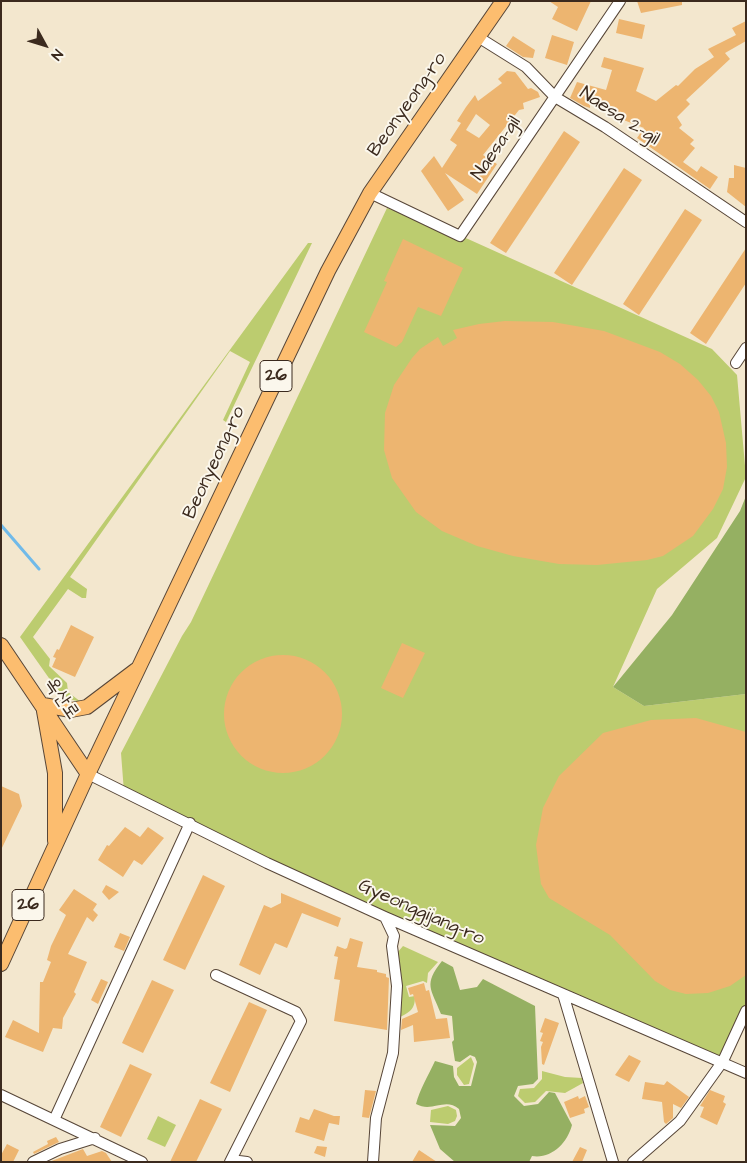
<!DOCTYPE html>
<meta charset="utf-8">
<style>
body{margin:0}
#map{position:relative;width:747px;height:1163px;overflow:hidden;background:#f3e7ce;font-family:"Architects Daughter",sans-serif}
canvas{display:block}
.frame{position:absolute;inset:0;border:2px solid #3b2a1e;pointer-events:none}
.north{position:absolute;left:20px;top:20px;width:50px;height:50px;-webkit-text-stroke:4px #fbf7ec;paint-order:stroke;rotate:129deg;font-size:14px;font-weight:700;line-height:20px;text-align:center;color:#3b2a1e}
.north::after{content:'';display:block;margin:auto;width:18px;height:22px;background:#3b2a1e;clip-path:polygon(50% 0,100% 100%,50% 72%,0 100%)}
</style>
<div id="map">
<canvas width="747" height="1163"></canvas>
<div class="frame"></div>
<div class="north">N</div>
</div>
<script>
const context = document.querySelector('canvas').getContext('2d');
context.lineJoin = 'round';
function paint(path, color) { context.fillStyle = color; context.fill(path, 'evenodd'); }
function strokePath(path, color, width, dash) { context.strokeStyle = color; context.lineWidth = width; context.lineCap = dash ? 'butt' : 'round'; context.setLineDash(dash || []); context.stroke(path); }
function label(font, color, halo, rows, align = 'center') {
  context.font = font + ' "Architects Daughter","Poor Story",sans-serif'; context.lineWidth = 4; context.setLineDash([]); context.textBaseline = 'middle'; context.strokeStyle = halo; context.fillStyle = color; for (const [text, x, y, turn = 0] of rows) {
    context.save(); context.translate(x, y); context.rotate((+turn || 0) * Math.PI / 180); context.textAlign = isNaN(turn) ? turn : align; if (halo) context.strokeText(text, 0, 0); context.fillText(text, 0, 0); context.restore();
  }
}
paint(new Path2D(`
 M387,208L468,239L712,349L737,375L746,477L717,538L657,589L613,687L644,706L746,694V1011L723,1061L385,917L124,792L121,753L182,636L191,622Z
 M308,243H312L226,422L223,420L250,362L230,351L70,577L87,589L86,598H82L68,589L33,637L50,659L49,666L67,683L68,692L81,702L65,698L51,681L20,637Z
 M403,946L438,962L428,973L427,983L423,981L406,986L409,997L415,996C415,1010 410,1012 398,1018L402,986L397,953Z
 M471,1057L474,1064L469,1084L464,1085L457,1075V1068Z
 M542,1071L565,1077L582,1078L583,1083L565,1093L546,1091L535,1102L525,1103L518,1096L520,1089L534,1088L542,1079Z
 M448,1106L456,1110L457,1116L455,1121L448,1124L430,1122L431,1110Z
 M158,1116L176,1125L165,1147L147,1139Z`), '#bccc6f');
paint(new Path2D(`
 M746,496V694L644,706L613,687L672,615L740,511Z
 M442,961L453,967L460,990L477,987L483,979L535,1006L538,1079L533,1084L518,1086L514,1096L524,1106L538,1104L549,1092L555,1093L572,1125C567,1144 551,1159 532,1156L529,1162H455L440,1149L430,1125L455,1126L461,1118L459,1109C445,1097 432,1113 416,1104C420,1089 428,1076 435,1061L453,1066L454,1077L459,1086H471L477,1062L475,1057L470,1055L460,1062L455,1061L452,1042L454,1040L452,1016L441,1014C431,988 423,985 442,961Z`), '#95b062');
strokePath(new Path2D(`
 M1,525L39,569`), '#70bae9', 3);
paint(new Path2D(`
 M549,1H591L577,31L552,19L558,7Z
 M637,1H682V5L641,13Z
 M619,19L645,25L642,39L616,33Z
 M746,21V41L725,53L730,59L686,100L690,104L677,117L682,125L679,128L694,140L690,144L695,148L683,162L697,172L701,166L718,177L710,189L637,138L644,128L621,119L622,116L590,105V108L584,106L570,98L577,82L606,90L612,70L601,67L604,57L644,68L636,91L656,101L676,85L678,86L695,69L714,57L708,49L736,35L732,28Z
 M552,35L574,42L567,65L545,58Z
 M513,36L535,50L533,58L523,57L506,46Z
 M507,71L515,72L528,89L531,88L538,92L540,97L523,103L524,109L519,110L483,155L497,164L477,194L445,173L464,200L448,211L421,171L434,156L442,168L457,145L450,140L461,123L457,121L466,107L475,95L478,101L502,83L498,79ZM476,114L490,125L479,138L466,130Z
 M564,131L580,142L506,253L490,243Z
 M734,165L746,168V207L727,192L729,178H734Z
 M624,168L642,180L572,285L554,273Z
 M685,209L702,220L639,315L623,304Z
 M403,239L463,268L441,316L418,307L402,342L396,347L364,332L387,282L384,281Z
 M746,248V283L706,344L690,333Z
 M505,321L553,322L604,331L660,352L680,364L698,380L711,396L719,412L726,443L727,467L723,489L713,509L693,536L663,556L647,560L597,565L559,564L513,556L477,546L442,531L416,512L392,478L384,450L385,413L394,385L412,358L420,349L438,337L443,346L457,338L453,330L479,324Z
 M71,625L94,637L75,677L52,667L56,658L53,657L57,649L59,650Z
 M402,643L425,653L403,698L381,688Z
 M224 714a59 59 0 1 1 118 0a59 59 0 1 1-118 0Z
 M696,718L746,732V975L730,986L708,993L686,994L670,990L655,981L610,935L549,898L541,884L536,845L543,808L559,776L603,733L651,720Z
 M1,786L19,794L22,806L1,850Z
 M125,827L140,837L148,827L164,838L142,865L134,860L123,877L98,860L107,845L109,846Z
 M203,875L225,886L185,970L163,960Z
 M106,885L119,892L109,900L102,892Z
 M74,889L97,904L93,910L98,915L93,922L87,917L68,954L87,962L74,992L76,994L63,1018L62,1029L53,1028L43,1052L5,1037L13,1020L39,1033L40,982H43L51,962L47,960L51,946L66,915L59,910Z
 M281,893L341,918L338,927L302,913L287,948L275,943L260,975L239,965L264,905L271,908L281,903Z
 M120,933L130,937L124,951L114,947Z
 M350,938L363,942L357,967L377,970V972L386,974V977L389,978L387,1030L334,1021L340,980L334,979L338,957L334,956L337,946L345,949L347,948Z
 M101,979L108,982L98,1004L91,1000Z
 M152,980L174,990L143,1053L122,1043Z
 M424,983L426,991L429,990L436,1019L447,1018L450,1038L414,1042L413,1025L401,1030L402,1019L418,1012L413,994L410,995L408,988Z
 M249,1002L267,1010L230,1092L210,1083Z
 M545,1018L559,1023L544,1065L542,1064L541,1047L543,1042L540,1041L543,1033L540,1032Z
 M629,1055L641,1061L629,1082L615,1075Z
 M130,1064L152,1074L121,1137L100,1127Z
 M667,1081L689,1097L681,1108L673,1104V1118L666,1124L664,1122L662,1102L642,1099L645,1082L664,1085Z
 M365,1090L376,1091L369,1118L362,1117Z
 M710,1090L725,1096L723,1102L726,1104L717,1125L700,1117L704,1107L700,1106Z
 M578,1096L579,1099L585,1096L589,1107L584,1109L585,1113L570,1118L564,1102Z
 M200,1099L222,1109L196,1162H170Z
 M314,1109L334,1116H340L339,1125L329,1123L324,1141L295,1132L300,1117L309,1120Z
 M56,1137L59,1142L34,1154L33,1152L48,1144L47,1141Z
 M7,1144L19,1150L13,1162H1V1155Z
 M317,1146L327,1147L325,1157L314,1153Z
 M580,1147L587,1150L582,1162H572Z
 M83,1149L87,1156L102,1151L106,1153L112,1162H49Z
 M419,1150L437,1162H412Z`), '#edb570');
const minor = new Path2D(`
 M478,37L526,67L555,97L605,127L746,222
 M370,193L460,236L620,1
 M736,363L746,348
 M88,774L267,863L385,917L746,1073
 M216,975L296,1012L301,1021L230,1162
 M563,994L613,1162
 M1,1095L142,1162
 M54,1120L190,823
 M231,1160L247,1162
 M33,1162L60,1149L95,1138
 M373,1162L376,1118L393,1053L397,986L392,946L394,936L385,917
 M633,1162L680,1121L723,1061L746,1011`);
const major = new Path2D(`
 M1,645L88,774
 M43,705L71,710L87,707L136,670
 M44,711L55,773V841
 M1,964L88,774L328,271L370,193L503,1`);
strokePath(minor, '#574638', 12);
strokePath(major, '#574638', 16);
strokePath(minor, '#fff', 10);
strokePath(major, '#fcbd6f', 14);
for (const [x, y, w] of [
 [276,376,32],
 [28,905,32]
]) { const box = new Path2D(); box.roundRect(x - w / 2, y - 15.5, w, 31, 4); context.fillStyle = '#fbf7ec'; context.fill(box); strokePath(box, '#3b2a1e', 1); }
label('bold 18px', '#3b2a1e', null, [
 ["26",276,376],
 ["26",28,905]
]);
label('19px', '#3b2a1e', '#fbf7ec', [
 ["Beonyeong-ro",408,105,-55],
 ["Naesa 2-gil",619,117,33],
 ["Naesa-gil",497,149,-56],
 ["Beonyeong-ro",215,463,-65],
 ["옥산로",61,699,56],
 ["Gyeonggijang-ro",421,913,24]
]);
</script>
